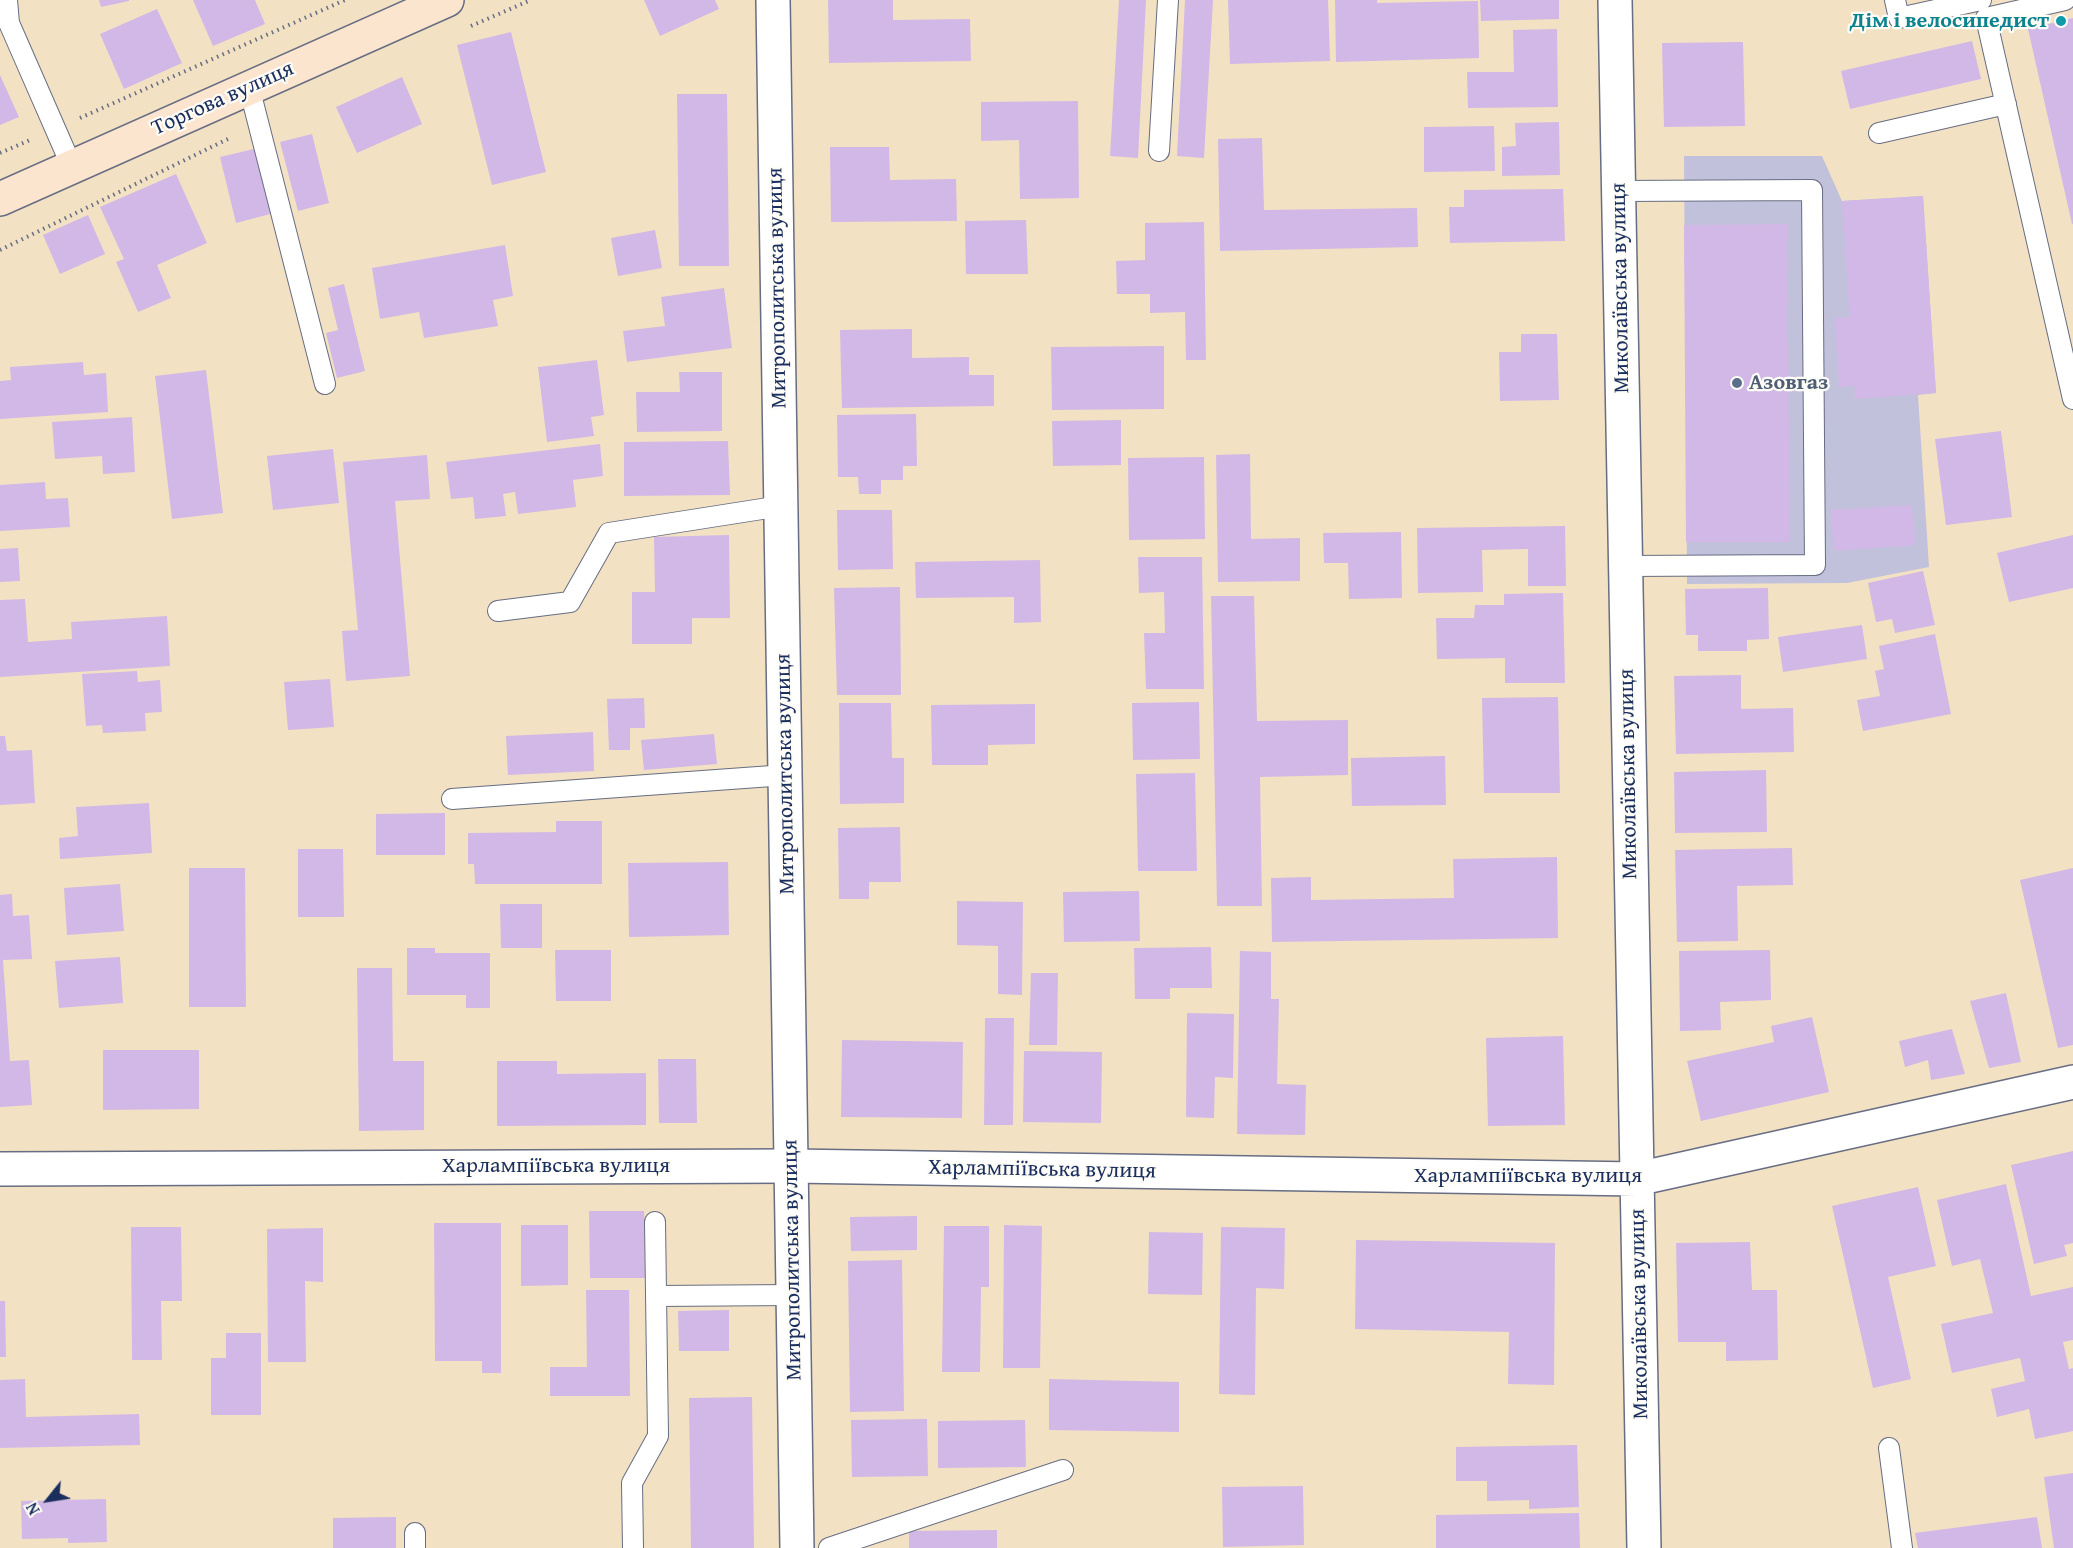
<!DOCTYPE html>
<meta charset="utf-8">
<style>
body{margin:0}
#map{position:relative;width:2073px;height:1548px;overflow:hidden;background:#f3e1c4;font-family:"Gentium Book Plus",serif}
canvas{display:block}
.north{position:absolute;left:18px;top:1470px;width:60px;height:60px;-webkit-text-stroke:4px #fdfcf7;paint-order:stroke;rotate:240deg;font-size:16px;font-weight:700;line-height:24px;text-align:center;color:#1b2f5e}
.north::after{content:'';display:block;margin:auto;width:21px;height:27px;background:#1b2f5e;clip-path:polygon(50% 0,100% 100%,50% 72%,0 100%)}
</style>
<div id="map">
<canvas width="2073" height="1548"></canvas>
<div class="north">N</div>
</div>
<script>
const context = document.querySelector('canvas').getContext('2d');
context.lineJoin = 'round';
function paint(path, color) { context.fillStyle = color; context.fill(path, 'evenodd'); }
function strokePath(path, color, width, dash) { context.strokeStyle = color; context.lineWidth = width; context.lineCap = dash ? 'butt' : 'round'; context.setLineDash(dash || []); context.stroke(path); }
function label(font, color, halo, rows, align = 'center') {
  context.font = font + ' "Gentium Book Plus",serif'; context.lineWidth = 4.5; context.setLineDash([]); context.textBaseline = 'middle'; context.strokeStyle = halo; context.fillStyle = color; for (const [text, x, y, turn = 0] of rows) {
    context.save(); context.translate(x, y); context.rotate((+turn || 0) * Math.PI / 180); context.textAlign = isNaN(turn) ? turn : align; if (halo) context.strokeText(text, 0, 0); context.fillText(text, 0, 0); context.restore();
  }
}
paint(new Path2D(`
 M1684,156H1822L1842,201L1923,196L1936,393L1918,395L1929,567L1847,583L1687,584Z`), '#c2c1dc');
paint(new Path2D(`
 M99,0H129V1L101,7Z
 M193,0H255L265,24L213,46Z
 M644,0H715L719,9L660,36Z
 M828,0H893V20L970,19L971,61L829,63Z
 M1119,0H1146L1138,158L1110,156Z
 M1185,0H1213L1204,158L1177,156Z
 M1228,0H1328L1330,61L1230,64Z
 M1335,0H1377V3L1478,1L1479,58L1336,62Z
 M1480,0H1559V19L1481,21Z
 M157,9L182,63L124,89L100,34Z
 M2073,18V224H2072L2028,29Z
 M1557,29L1558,107L1468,108L1467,72H1514L1513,30Z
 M511,32L546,172L492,185L457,45Z
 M1972,41L1981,79L1850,109L1841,71Z
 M1743,42L1745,126L1664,127L1662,43Z
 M0,75L19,117L0,125Z
 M402,77L422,124L357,153L336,107Z
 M677,94H727L729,266H679Z
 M1078,101L1079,198L1020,199L1019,140L981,141V102Z
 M1559,122L1560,175L1502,176V147L1516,146L1515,123Z
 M1494,126L1495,171L1424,172V127Z
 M312,134L329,203L298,211L280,142Z
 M1262,138L1264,210L1417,208L1418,247L1220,251L1218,139Z
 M830,147H889L890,180L956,179L957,221L831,222Z
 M258,148L274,213L236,223L220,157Z
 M176,174L207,243L157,265L171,298L138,312L116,262L124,259L100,207Z
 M1563,189L1565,241L1450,243L1449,207H1464V190Z
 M1923,196L1936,393L1855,399L1854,386L1839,387L1835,318L1850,317L1842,201Z
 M88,215L105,254L60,274L43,235Z
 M1026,220L1028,274H966L965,221Z
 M1204,222L1206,360H1186L1185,312L1150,313V294H1117L1116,261L1145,260V223Z
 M1787,224L1790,542H1686L1684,225Z
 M655,230L662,268L618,276L611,238Z
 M505,245L513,296L493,300L498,326L424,338L419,312L380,319L372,268Z
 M344,284L365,371L337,378L326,333L338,330L328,288Z
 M724,288L732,348L627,362L623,331L665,326L661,297Z
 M912,329V358L969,357V375H994V406L842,408L840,330Z
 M1521,334H1557L1559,400L1500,401L1499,352H1521Z
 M1164,346V409L1052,410L1051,347Z
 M597,360L604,415L591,417L594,436L547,442L538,367Z
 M83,362L84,375L106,373L108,412L0,419V381L11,380L10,367Z
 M206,370L223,513L172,519L155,376Z
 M679,372H722V431L637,432L636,392H680Z
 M916,414L917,466H903V480H881V494H859L858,477H838L837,415Z
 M132,417L135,472L103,474L102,456L55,459L52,422Z
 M1121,420V465L1053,466L1052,421Z
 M2001,431L2012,517L1946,525L1935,439Z
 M728,441L730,495L624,496V442Z
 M600,444L603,476L573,480L576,507L518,514L515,492L503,494L506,516L475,519L473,497L451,499L446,462Z
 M333,449L339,503L273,510L267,456Z
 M1250,454L1251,539L1300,538V581L1218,582L1216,455Z
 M427,455L430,499L395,501L410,676L346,681L342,631L358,630L343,462Z
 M1204,457L1205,539L1129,540L1128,458Z
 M45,482L46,499L68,498L70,527L0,531V485Z
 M1912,505L1915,545L1834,551L1831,510Z
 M837,510H892L893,569L838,570Z
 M1565,526L1566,586H1528V549L1482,550L1483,592L1418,593L1417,528Z
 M1401,532L1402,598L1349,599L1348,563H1324L1323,533Z
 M729,535L730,618H692V644H632V592H655L654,537Z
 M2073,535V588L2009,602L1997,553Z
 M18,548L20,581L0,582V549Z
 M1138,557H1202L1204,689H1146L1144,633H1165L1164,592L1139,593Z
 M1040,560L1041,622L1014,623V597L916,598L915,562Z
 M1923,571L1935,625L1895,633L1892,619L1876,622L1868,583Z
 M900,587L901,695H837L834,588Z
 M1768,588L1769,639L1747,640V651H1698V635H1686L1685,589Z
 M1563,593L1565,683H1505V658L1437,659L1436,618H1474L1475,605H1504V594Z
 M1211,596H1254L1257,721L1348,720V775L1260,777L1262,906H1217Z
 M25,599L28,642L72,639L71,622L167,616L170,666L0,677V600Z
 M1862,625L1867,659L1783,672L1778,637Z
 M1935,634L1951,714L1863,731L1857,700L1880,696L1875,671L1884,669L1879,646Z
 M137,671L138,682L160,680L162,712L145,713L146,731L103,733L102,725L86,726L82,674Z
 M1741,675V709L1793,708L1794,752L1676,754L1674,676Z
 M330,679L334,727L288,730L284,682Z
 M1558,697L1560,793H1484L1482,698Z
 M644,698L645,728H630V750H609L607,699Z
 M1199,702L1200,759L1133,760L1132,703Z
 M839,703H891L892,758H904V803L840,804Z
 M1035,704V744L988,745V765H932L931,705Z
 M593,732L594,771L508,775L506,736Z
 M714,734L717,764L644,770L641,740Z
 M0,736H5L7,751L32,750L35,803L0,805Z
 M1445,756L1446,805L1352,806L1351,758Z
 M1766,770L1767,832L1675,833L1674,772Z
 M1195,773L1197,871H1138L1136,774Z
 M149,803L152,853L60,859L59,838L78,836L76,807Z
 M445,813V855H376V814Z
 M556,821H602V884H475L474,864H468V833L556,832Z
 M900,827L901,882H869V899H839L838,828Z
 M1792,848L1793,885L1737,886L1738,941L1677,942L1675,850Z
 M298,849H343L344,917H298Z
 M1557,857L1558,938L1272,942L1271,878L1311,877V900L1454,898L1453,859Z
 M728,862L729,935L629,937L628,863Z
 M189,868H245L246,1007H189Z
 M2073,868V1045L2058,1048L2020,880Z
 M120,884L124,931L67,935L64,888Z
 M1139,891L1140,941L1064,942L1063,892Z
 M12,894L13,916L29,915L32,959L3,960L10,1061L29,1060L32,1105L0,1107V895Z
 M957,901L1023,902L1022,995L998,994V946L957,945Z
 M500,904H542V948H501Z
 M1211,947L1212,988H1170V999H1135L1134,948Z
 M407,948H435V953H490V1008H466V995H407Z
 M555,950H611V1001H556Z
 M1770,950L1771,1000L1720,1002L1721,1030L1680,1031L1679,951Z
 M1240,951L1271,952V999H1279L1277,1084L1306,1085L1305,1135L1237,1134Z
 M120,957L123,1003L59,1008L55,961Z
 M357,968H392L393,1061H424V1130L359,1131Z
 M1031,973H1058L1057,1045H1029Z
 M2006,993L2021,1062L1989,1068L1970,1001Z
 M1187,1013L1234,1014L1233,1078L1215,1077L1214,1118L1186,1117Z
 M1812,1017L1829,1092L1701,1121L1687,1061L1774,1042L1771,1026Z
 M985,1018H1014L1013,1125H984Z
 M1952,1029L1965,1074L1931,1080L1928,1060L1905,1067L1899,1041Z
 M1563,1036L1565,1125L1488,1126L1486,1038Z
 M842,1040L963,1042L962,1118L841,1117Z
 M103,1050H199V1109L103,1110Z
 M1024,1051L1102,1052L1101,1123L1023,1122Z
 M658,1059H696L697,1123H659Z
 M497,1061H557V1074L646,1073V1125L497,1126Z
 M2073,1151V1243L2064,1245L2067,1256L2034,1264L2011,1165Z
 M2006,1184L2031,1296L2073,1287V1340L2063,1342L2069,1369L2073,1368V1431L2035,1439L2029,1409L1997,1417L1991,1389L2025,1381L2020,1358L1952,1373L1941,1324L1993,1313L1980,1259L1952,1266L1937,1200Z
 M1918,1187L1936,1266L1888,1277L1911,1379L1873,1388L1832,1206Z
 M589,1211H644L645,1278H590Z
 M917,1216V1250L851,1251L850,1217Z
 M434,1223H501V1373H482V1361H435Z
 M521,1225H568V1285L521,1286Z
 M1004,1225L1042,1226L1040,1368H1003Z
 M944,1226H989V1287H981L980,1372H942Z
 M131,1227H181L182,1301H161L162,1360H132Z
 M1221,1227L1285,1228L1284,1289L1256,1288L1255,1395L1219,1394Z
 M323,1228V1282L305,1281L306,1362H268L267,1229Z
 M1149,1232L1203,1233L1202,1295L1148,1294Z
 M1356,1240L1555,1243L1554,1385L1508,1384L1509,1332L1355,1329Z
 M1750,1242L1752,1290H1777L1778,1360L1726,1361V1342H1678L1676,1243Z
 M902,1260L904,1411L850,1412L848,1261Z
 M586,1290H629L630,1396H550V1367H587Z
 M0,1301H5L6,1357H0Z
 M729,1310V1351H679L678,1311Z
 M226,1333H261V1415H211V1358H226Z
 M25,1379L26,1417L139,1414L140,1445L0,1448V1380Z
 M1049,1379L1179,1382V1432L1049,1430Z
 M752,1397L754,1548H691L689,1398Z
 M927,1419L928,1476L852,1477L851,1420Z
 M1025,1420L1026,1467L938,1468V1421Z
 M1577,1445L1579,1507L1529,1509V1500L1487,1501V1481H1456V1447Z
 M2073,1473V1548H2054L2044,1477Z
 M1303,1486L1304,1545L1223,1547L1222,1487Z
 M106,1499L107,1542L68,1543V1538L22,1539L21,1501Z
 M1579,1513L1580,1548H1436V1515Z
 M396,1517V1548H333V1518Z
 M2037,1517L2042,1548H1918L1915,1533Z
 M997,1530V1548H909V1531Z`), '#d2b8e6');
const service = new Path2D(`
 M7,0L9,23L72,167
 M1895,0L1899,18L1981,0
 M2065,0L1986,18L2073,399
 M249,87L325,384
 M1879,133L2006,104
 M1159,151L1168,0
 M1619,191L1812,190L1815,565L1626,566
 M498,611L570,602L609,533L781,506
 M452,799L786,775
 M656,1296L794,1295
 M1889,1448L1902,1548
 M415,1533V1548
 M633,1548L632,1483L658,1436L655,1222
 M829,1548L1063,1470`);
const minor = new Path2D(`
 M1615,0L1644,1548
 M0,1169L792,1166L1637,1179L2073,1082`);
const tertiary = new Path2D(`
 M773,0L797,1548`);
const secondary = new Path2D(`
 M0,199L447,0`);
strokePath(service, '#676d82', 22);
strokePath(minor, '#676d82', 36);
strokePath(tertiary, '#676d82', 36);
strokePath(secondary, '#676d82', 36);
strokePath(new Path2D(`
 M471,26L531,0
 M80,118L345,0
 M0,153L30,140
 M0,250L230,138`), '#676d82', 4, [1.5, 4.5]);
strokePath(service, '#fff', 20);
strokePath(minor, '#fff', 33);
strokePath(tertiary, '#fff', 33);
strokePath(secondary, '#fbe5cf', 33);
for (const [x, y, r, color] of [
 [2061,21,6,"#0f9aa8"],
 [1737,383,6,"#5c6f8a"]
]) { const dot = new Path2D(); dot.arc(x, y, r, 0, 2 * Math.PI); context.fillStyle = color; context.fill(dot); strokePath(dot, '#fdfcf7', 2); }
label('bold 22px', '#0d838f', '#fdfcf7', [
 ["Дім і велосипедист",2049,21]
], 'right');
label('22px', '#1b2f5e', '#fdfcf7', [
 ["Торгова вулиця",223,99,-24],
 ["Митрополитська вулиця",778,288,-91],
 ["Миколаївська вулиця",1621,288,-91],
 ["Митрополитська вулиця",786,774,-91],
 ["Миколаївська вулиця",1629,774,-91],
 ["Харлампіївська вулиця",556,1166],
 ["Харлампіївська вулиця",1042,1170,1],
 ["Харлампіївська вулиця",1528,1176],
 ["Митрополитська вулиця",793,1260,-91],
 ["Миколаївська вулиця",1640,1314,-91]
]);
label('bold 22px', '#4e5e75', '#fdfcf7', [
 ["Азовгаз",1749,383]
], 'left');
</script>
